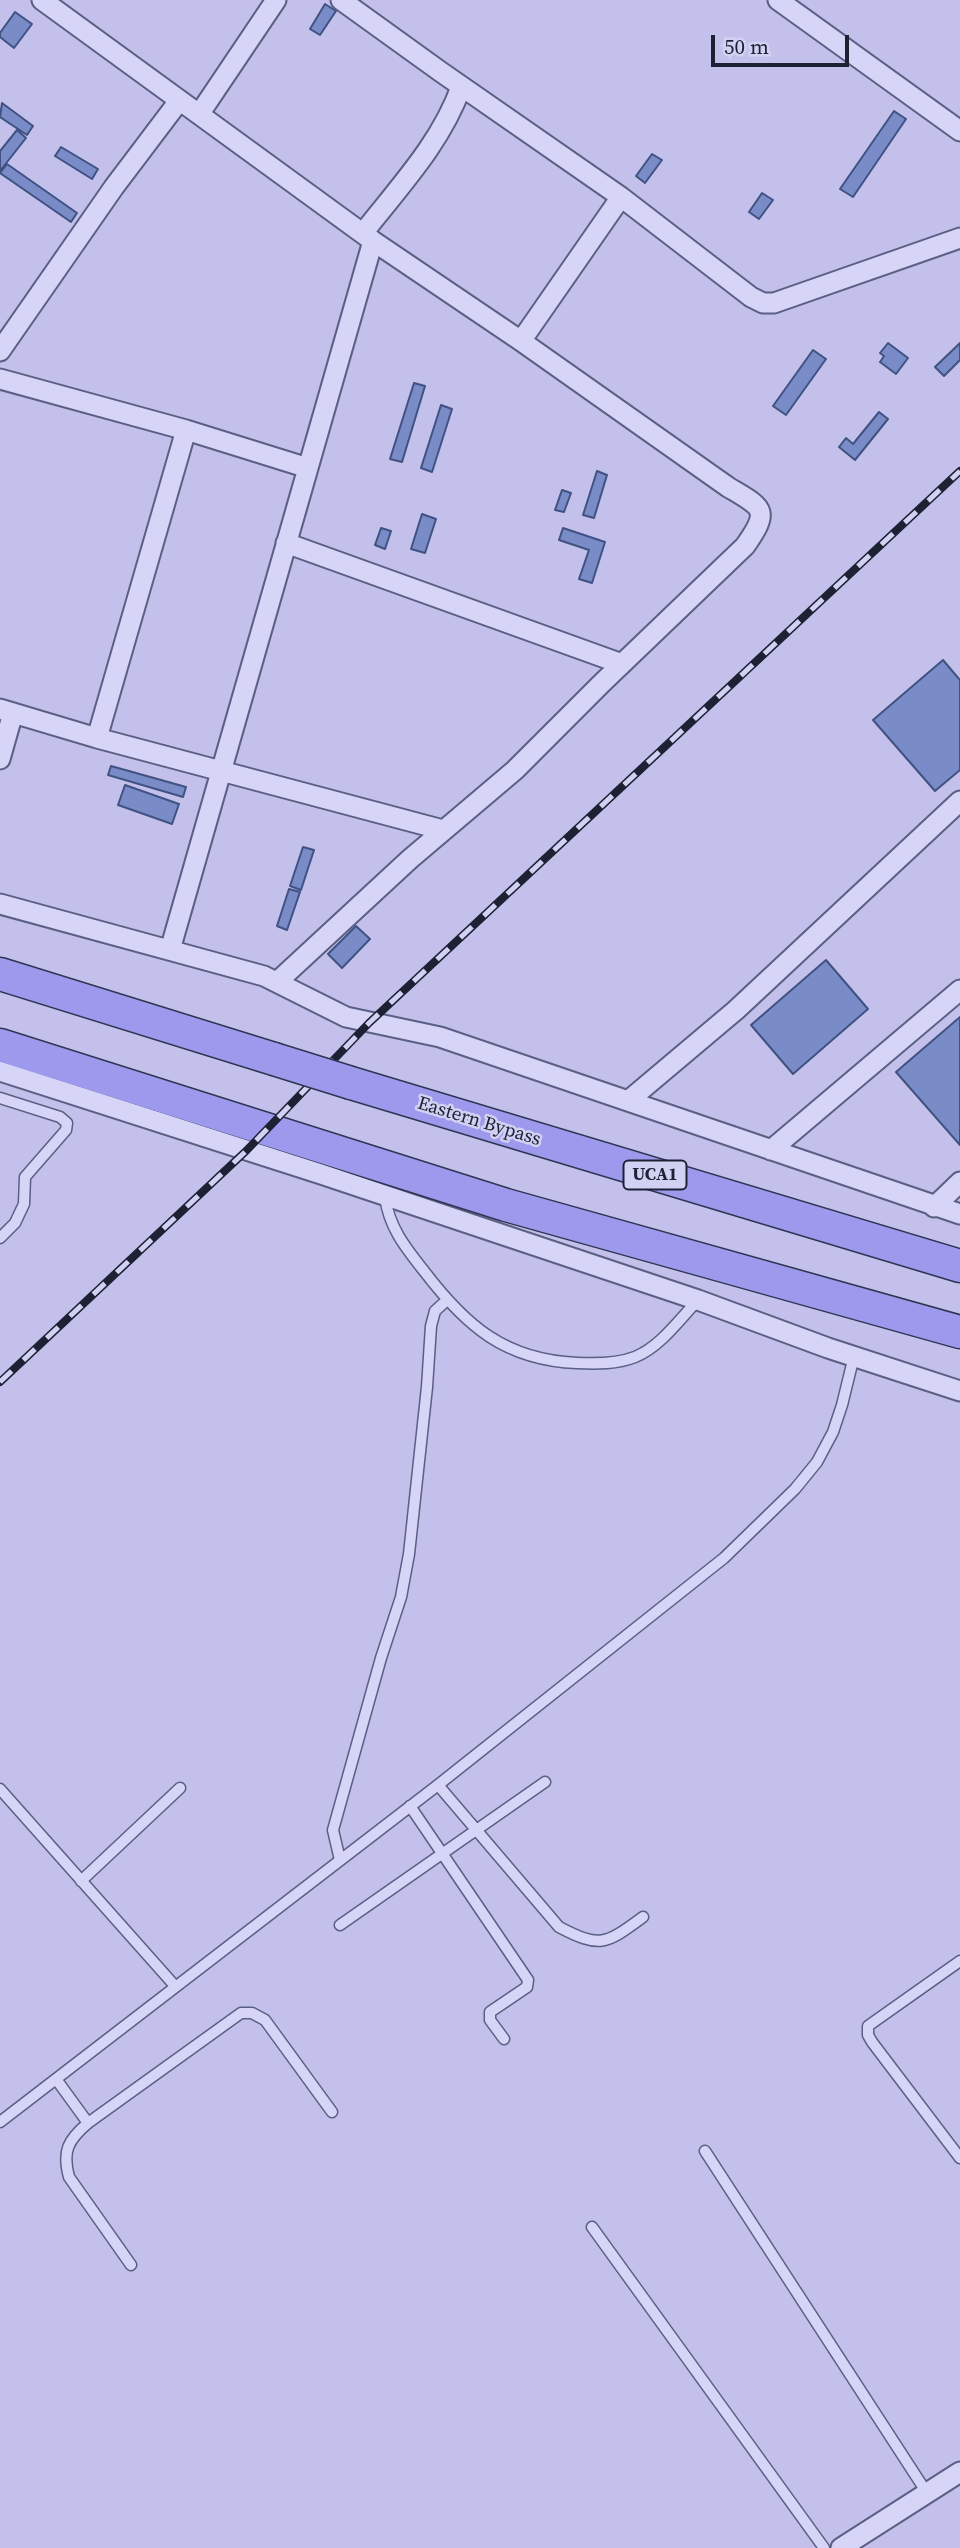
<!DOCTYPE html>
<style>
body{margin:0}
#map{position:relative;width:960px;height:2548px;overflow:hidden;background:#c3c1eb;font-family:"Source Serif 4",serif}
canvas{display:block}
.scale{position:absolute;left:711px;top:35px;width:138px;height:32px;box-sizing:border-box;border:4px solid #1d2134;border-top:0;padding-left:9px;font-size:21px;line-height:24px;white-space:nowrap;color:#1d2134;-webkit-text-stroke:5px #d3d1f3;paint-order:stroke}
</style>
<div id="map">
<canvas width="960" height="2548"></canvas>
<div class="scale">50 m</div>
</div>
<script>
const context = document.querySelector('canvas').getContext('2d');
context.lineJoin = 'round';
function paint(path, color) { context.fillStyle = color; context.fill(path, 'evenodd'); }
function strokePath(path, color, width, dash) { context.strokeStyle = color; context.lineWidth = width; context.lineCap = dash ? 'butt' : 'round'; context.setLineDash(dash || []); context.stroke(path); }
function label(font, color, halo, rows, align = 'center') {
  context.font = font + ' "Source Serif 4",serif'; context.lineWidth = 5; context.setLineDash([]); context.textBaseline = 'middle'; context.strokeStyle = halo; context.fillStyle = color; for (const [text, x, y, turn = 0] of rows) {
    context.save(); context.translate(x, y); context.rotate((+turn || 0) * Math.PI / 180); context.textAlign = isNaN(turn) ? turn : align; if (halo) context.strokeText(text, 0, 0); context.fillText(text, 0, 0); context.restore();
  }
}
const building = new Path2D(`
 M325,4L336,11L320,35L310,29Z
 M15,12L32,24L14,48L0,37V33Z
 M2,103L33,126L27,135L0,117Z
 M894,111L906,119L853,197L840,189Z
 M17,130L26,138L0,171V151Z
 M61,147L98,169L92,179L55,156Z
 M652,154L662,160L645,183L636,176Z
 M7,164L77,213L71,222L0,173Z
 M762,193L773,200L759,219L749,212Z
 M888,343L908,358L896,374L880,362L884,356L880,353Z
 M960,343V360L944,376L935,367Z
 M813,350L826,359L786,415L773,406Z
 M414,383L425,386L402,462L390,459Z
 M441,405L452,409L432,472L421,468Z
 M879,412L888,419L855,460L839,447L846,438L853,444Z
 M597,471L607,475L594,518L583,515Z
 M562,490L571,493L564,512L555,510Z
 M422,514L436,519L425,553L411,549Z
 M381,528L391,531L385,549L375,545Z
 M563,528L605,542L592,583L579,579L589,550L559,540Z
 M943,660L960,680V770L935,791L873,720Z
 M111,766L186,787L183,797L108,775Z
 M125,785L179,804L172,824L118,805Z
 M303,847L314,850L301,890L290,886Z
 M289,889L300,892L287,930L277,926Z
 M356,926L370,939L342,968L328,954Z
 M826,960L868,1009L793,1074L751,1025Z
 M960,1017V1145L896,1072Z`);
paint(building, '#798cc8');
strokePath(building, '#415282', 2);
const service = new Path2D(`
 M0,1098L60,1117L67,1123L66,1130L25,1177L24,1204L15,1223L0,1238
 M385,1197C389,1227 405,1247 424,1271C466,1326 505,1360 577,1363C597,1364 617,1364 635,1357C660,1347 680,1319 698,1300
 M438,1785L559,1927C601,1949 606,1944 643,1917
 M0,1789L175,1986
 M410,1806L528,1980L527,1987L490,2012V2020L504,2039
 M340,1860L333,1830L381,1658L401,1597L409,1554L427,1387L431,1326L435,1311L447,1300
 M81,1881L180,1788
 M340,1925L545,1782
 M960,1961L868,2026V2035L872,2042L960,2158
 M56,2079L88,2123
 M0,2122L438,1785L724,1558L795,1489L817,1462L833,1432L842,1405L854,1356
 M705,2151L927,2493
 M592,2227L824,2548
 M131,2265L69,2177C62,2151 68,2140 88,2123L241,2013H252L265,2020L332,2112`);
const minor = new Path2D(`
 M42,0L373,241L521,341L728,487C763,508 771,509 745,546L602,683L515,770L410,859L277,982
 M341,0L441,72L621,197L751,297L763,303H774L960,238
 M778,0L960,131
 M200,113L276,0
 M363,233C399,187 441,143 461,87
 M521,341L621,197
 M0,351L114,187L179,101
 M0,379L186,430L308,468
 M286,543L622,664
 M0,709L97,738L443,830
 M97,738L186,430
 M0,759L13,713
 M0,904L264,976L346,1017L440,1037L960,1214
 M170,950L373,241
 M0,1071L321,1174L698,1300L828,1348L960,1391
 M628,1101L736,1010L960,801
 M771,1150L960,990
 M934,1207L960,1182
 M841,2548L960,2472`);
const primary = new Path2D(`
 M0,974L274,1059
 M0,1045L506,1205L960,1332
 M351,1083L960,1266`);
strokePath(service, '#5a5f84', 13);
strokePath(minor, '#5a5f84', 23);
strokePath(primary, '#2e3552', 35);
strokePath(service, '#d6d4f7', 10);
strokePath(minor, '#d6d4f7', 19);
strokePath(primary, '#9d9aed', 32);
const rail = new Path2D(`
 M0,1382L246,1151L369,1023L960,471`);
strokePath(rail, '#1d2134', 8);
strokePath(rail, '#d3d1f3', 5, [16]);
const primaryBridge = new Path2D(`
 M274,1059L351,1083`);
strokePath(primaryBridge, '#2e3552', 35, []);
strokePath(primaryBridge, '#9d9aed', 32);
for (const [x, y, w] of [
 [655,1175,63]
]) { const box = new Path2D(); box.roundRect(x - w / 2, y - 14.5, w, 29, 5); context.fillStyle = '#d3d1f3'; context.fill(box); strokePath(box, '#1d2134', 2); }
label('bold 18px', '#1d2134', null, [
 ["UCA1",655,1175]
]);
label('19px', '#1d2134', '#d3d1f3', [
 ["Eastern Bypass",479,1122,17]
]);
</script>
